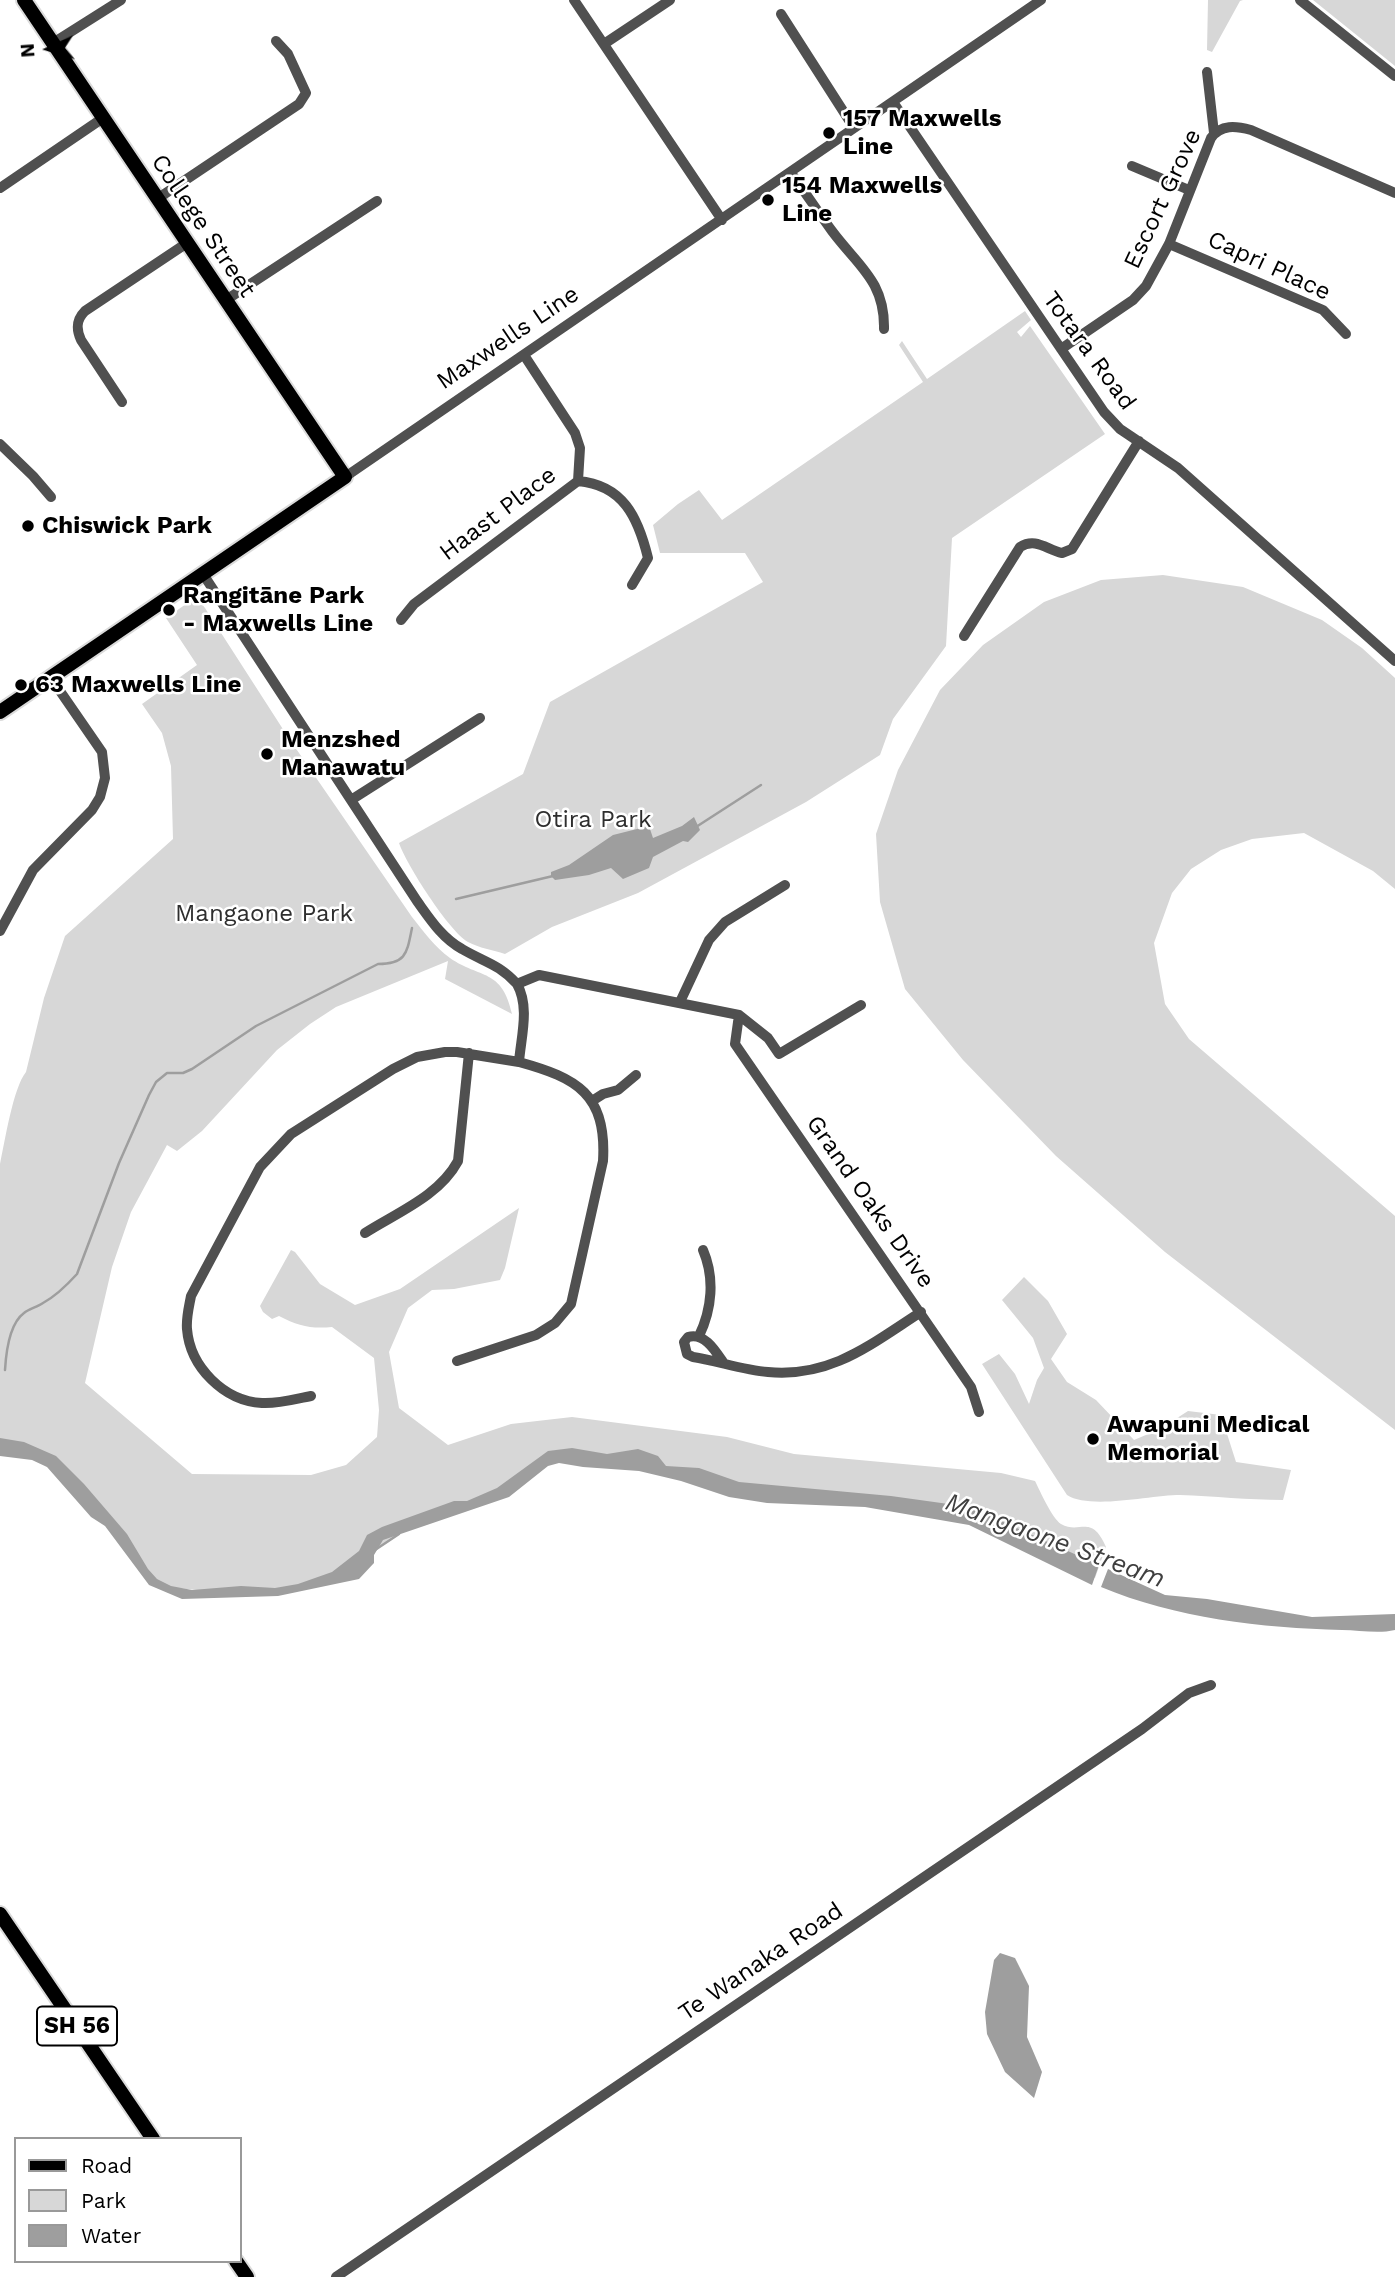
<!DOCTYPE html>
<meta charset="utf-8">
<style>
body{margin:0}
#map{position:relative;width:1395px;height:2277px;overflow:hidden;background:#fff;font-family:"Work Sans",sans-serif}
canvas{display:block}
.legend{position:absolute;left:14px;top:2137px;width:228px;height:126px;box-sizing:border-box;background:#fff;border:2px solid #999;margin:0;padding:9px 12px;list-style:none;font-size:21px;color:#000}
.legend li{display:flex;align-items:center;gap:14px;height:35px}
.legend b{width:35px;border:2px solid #999}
.north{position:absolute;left:14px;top:14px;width:70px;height:70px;-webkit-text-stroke:5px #fff;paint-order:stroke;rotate:266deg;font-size:19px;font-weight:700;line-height:28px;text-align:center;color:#000}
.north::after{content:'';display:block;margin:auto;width:24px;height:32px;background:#000;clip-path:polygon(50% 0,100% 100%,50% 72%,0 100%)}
</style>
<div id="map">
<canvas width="1395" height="2277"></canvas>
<ul class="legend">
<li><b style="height:9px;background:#000"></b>Road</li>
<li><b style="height:19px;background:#d7d7d7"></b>Park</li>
<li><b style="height:19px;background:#9e9e9e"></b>Water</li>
</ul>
<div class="north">N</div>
</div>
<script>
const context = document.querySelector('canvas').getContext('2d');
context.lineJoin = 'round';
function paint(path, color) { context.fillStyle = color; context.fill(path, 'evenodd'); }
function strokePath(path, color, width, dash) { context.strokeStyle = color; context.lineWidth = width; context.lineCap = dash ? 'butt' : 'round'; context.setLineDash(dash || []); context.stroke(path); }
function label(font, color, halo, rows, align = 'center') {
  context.font = font + ' "Work Sans",sans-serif'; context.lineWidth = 5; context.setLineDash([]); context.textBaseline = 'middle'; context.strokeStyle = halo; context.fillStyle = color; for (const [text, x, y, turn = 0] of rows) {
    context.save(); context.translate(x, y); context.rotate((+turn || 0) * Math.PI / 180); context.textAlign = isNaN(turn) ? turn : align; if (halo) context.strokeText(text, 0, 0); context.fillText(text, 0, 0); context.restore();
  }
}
paint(new Path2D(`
 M1208,0H1243L1240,1L1212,52L1207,50Z
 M1313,0H1395V66Z
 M1025,311L1031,320L1017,332L1021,337L1030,326L1105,434L952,538L946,646L893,719L880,755L806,802L638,893L552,927L505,954C493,950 479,948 468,942C449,931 406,864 399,843L523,774L550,702L763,582L745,553H660L653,525L678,504L699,490L722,520L923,382L899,345L902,341L927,379Z
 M1163,575L1243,587L1322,620L1362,648L1395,678V889L1373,871L1304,833L1252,839L1221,850L1191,869L1172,893L1154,943L1165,1004L1189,1039L1395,1216V1430L1165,1252L1056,1156L963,1060L905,989L880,902L876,834L898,770L940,690L983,645L1044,602L1101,580Z
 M194,601L201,603L205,608L288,737L412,917C423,931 435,947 450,958C480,979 502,968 512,1014L445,979L448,961L336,1007L310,1024L277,1050L202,1131L177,1151L167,1145L131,1212L112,1267L85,1383L192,1474L311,1475L346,1465L377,1437L379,1410L374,1358L332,1327C311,1329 298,1326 279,1316L272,1319L263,1312L260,1306L291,1250L295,1252L320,1284L355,1305L400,1289L519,1208L505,1268L500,1280L454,1289L432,1290L408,1308L389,1352L399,1408L448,1445L511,1424L572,1417L727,1437L794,1454L1001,1473L1035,1481C1040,1491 1052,1518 1061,1524C1080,1535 1091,1513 1106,1547L1095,1578L955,1518L649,1468L554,1460L505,1494L407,1529L352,1566L296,1589L239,1594L155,1586L103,1521L57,1468L31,1456L0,1451V1164C5,1141 13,1088 26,1072L44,998L65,936L173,839L171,766L162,733L142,704L197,665L166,618L189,602Z
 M1024,1277L1048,1301L1067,1334L1051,1359L1067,1382L1096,1400L1134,1440L1160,1429L1188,1411L1221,1415L1236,1462L1291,1470L1283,1500C1248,1500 1214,1496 1180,1495C1151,1495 1090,1510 1067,1495L982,1364L999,1354L1015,1374L1029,1404L1037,1380L1044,1368L1033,1338L1002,1300Z`), '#d7d7d7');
paint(new Path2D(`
 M694,817L700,830L688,842L683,841L653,857L649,868L623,879L611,868L589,875L555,880L551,876V872L569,865L613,835L645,827L650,829L653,838L682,826Z
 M0,1438L24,1442L56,1456L84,1484L127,1534L148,1569L157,1579L171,1586L192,1590L241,1586L275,1588L298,1584L332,1572L359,1551L367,1535L382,1527L454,1501H467L497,1488L548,1451L572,1448L607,1454L638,1449L658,1456L666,1466L699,1468L739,1482L891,1496L970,1507L1099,1565L1092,1585L969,1525L865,1507L767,1503L729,1497L681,1481L639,1471L583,1467L559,1463L548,1466L509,1497L383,1540L374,1555V1563L359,1579L278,1596L182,1599L149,1585L105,1526L91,1517L47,1467L32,1460L0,1456Z
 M1108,1569L1165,1595L1207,1599L1312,1617L1395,1614V1630C1378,1634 1359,1630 1342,1630C1262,1628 1175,1618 1101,1587Z
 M1000,1953L1015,1958L1029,1986L1027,2037L1042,2072L1034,2098L1005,2072L987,2034L985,2012L994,1960Z`), '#9e9e9e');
strokePath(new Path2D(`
 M696,827L761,785
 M456,899L553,876
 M5,1370C6,1353 9,1324 24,1313C29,1309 37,1307 43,1303C56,1296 67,1285 77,1274L119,1163L149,1095L156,1082L167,1073H183L192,1069L256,1026L378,964C407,964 407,952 412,928
 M375,1550L399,1534`), '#9e9e9e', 2.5);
const major = new Path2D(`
 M0,712L345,477L24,0
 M0,1914L153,2139
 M236,2261L247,2277`);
strokePath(major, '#dbdbdb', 18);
strokePath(new Path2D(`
 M574,0L722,220
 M1300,0L1395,76
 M781,14L854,128
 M53,43L121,0
 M604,44L670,0
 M1207,72L1214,133
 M893,102L1104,412L1120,429L1178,468L1395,661
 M1132,166L1189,190
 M791,173C805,192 818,212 832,231C858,266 885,281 884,329
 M0,188L103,118
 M157,199L299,104L306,93L288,54L276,41
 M1169,244L1323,310L1346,334
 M226,300L377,201
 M1061,349L1133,300L1146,286L1169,244L1211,138C1221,124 1236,126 1251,130L1395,193
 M122,402L81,340C76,329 76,320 85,311L187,243
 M0,444L33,476L51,497
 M345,477L1041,0
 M578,481C623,485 638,517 648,558L632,585
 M203,574L417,901C430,919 442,938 462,949C484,962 499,964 517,984L539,975L739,1015L768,1038L779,1054L861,1005
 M401,620L414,604L578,481L580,448L575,433L524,355
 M964,636L1020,547C1036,537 1047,550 1062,553L1072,549L1139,441
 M351,800L480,718
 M0,931L33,870L92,810L100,797L105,778L102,752L51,678
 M680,1002L709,940L725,922L785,885
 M739,1015L735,1044L971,1387L979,1412
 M592,1101L603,1094L618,1090L636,1075
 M365,1233C398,1212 439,1196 458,1161L469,1053
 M699,1336C712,1309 715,1278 703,1250
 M457,1361L536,1335L555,1323L571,1304L603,1161C607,1094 577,1078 519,1062C521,1037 530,1007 517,984
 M723,1362C715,1350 704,1332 688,1337L684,1342L687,1354L693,1357C718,1361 743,1370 768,1372C831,1378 871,1344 921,1312
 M311,1396C295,1399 279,1404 262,1403C224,1401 190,1367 187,1329C186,1318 189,1307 191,1296L260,1167L291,1134L393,1069L417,1057L445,1052H457L519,1062
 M336,2277L1142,1729L1189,1693L1211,1685`), '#505050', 10);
strokePath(major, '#000', 14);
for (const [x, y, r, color] of [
 [829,133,7,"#000"],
 [768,200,7,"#000"],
 [28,526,7,"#000"],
 [169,610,7,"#000"],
 [21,685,7,"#000"],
 [267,754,7,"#000"],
 [1093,1439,7,"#000"]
]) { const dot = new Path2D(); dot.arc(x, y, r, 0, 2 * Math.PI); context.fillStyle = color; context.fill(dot); strokePath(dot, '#fff', 2.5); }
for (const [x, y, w] of [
 [77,2026,80]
]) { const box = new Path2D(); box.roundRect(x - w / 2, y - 19.5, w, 39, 5); context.fillStyle = '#fff'; context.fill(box); strokePath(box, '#000', 2); }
label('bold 23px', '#000', null, [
 ["SH 56",77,2026]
]);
label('bold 24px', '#000', '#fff', [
 ["157 Maxwells",843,119],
 ["Line",843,147],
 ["154 Maxwells",782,186],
 ["Line",782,214],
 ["Chiswick Park",42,526],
 ["Rangitāne Park",183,596],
 ["- Maxwells Line",183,624],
 ["63 Maxwells Line",35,685],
 ["Menzshed",281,740],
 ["Manawatu",281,768],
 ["Awapuni Medical",1107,1425],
 ["Memorial",1107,1453]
], 'left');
label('24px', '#000', '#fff', [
 ["Escort Grove",1163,199,-65],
 ["College Street",203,226,56],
 ["Capri Place",1269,266,25],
 ["Maxwells Line",508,338,-34],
 ["Totara Road",1089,351,54],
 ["Haast Place",498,514,-37],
 ["Grand Oaks Drive",870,1202,55],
 ["Te Wanaka Road",761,1962,-34]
]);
label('24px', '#2e2e2e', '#fff', [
 ["Otira Park",593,820],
 ["Mangaone Park",264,914]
]);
label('italic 26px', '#3f3f3f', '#fff', [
 ["Mangaone Stream",1055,1541,20]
]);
</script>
